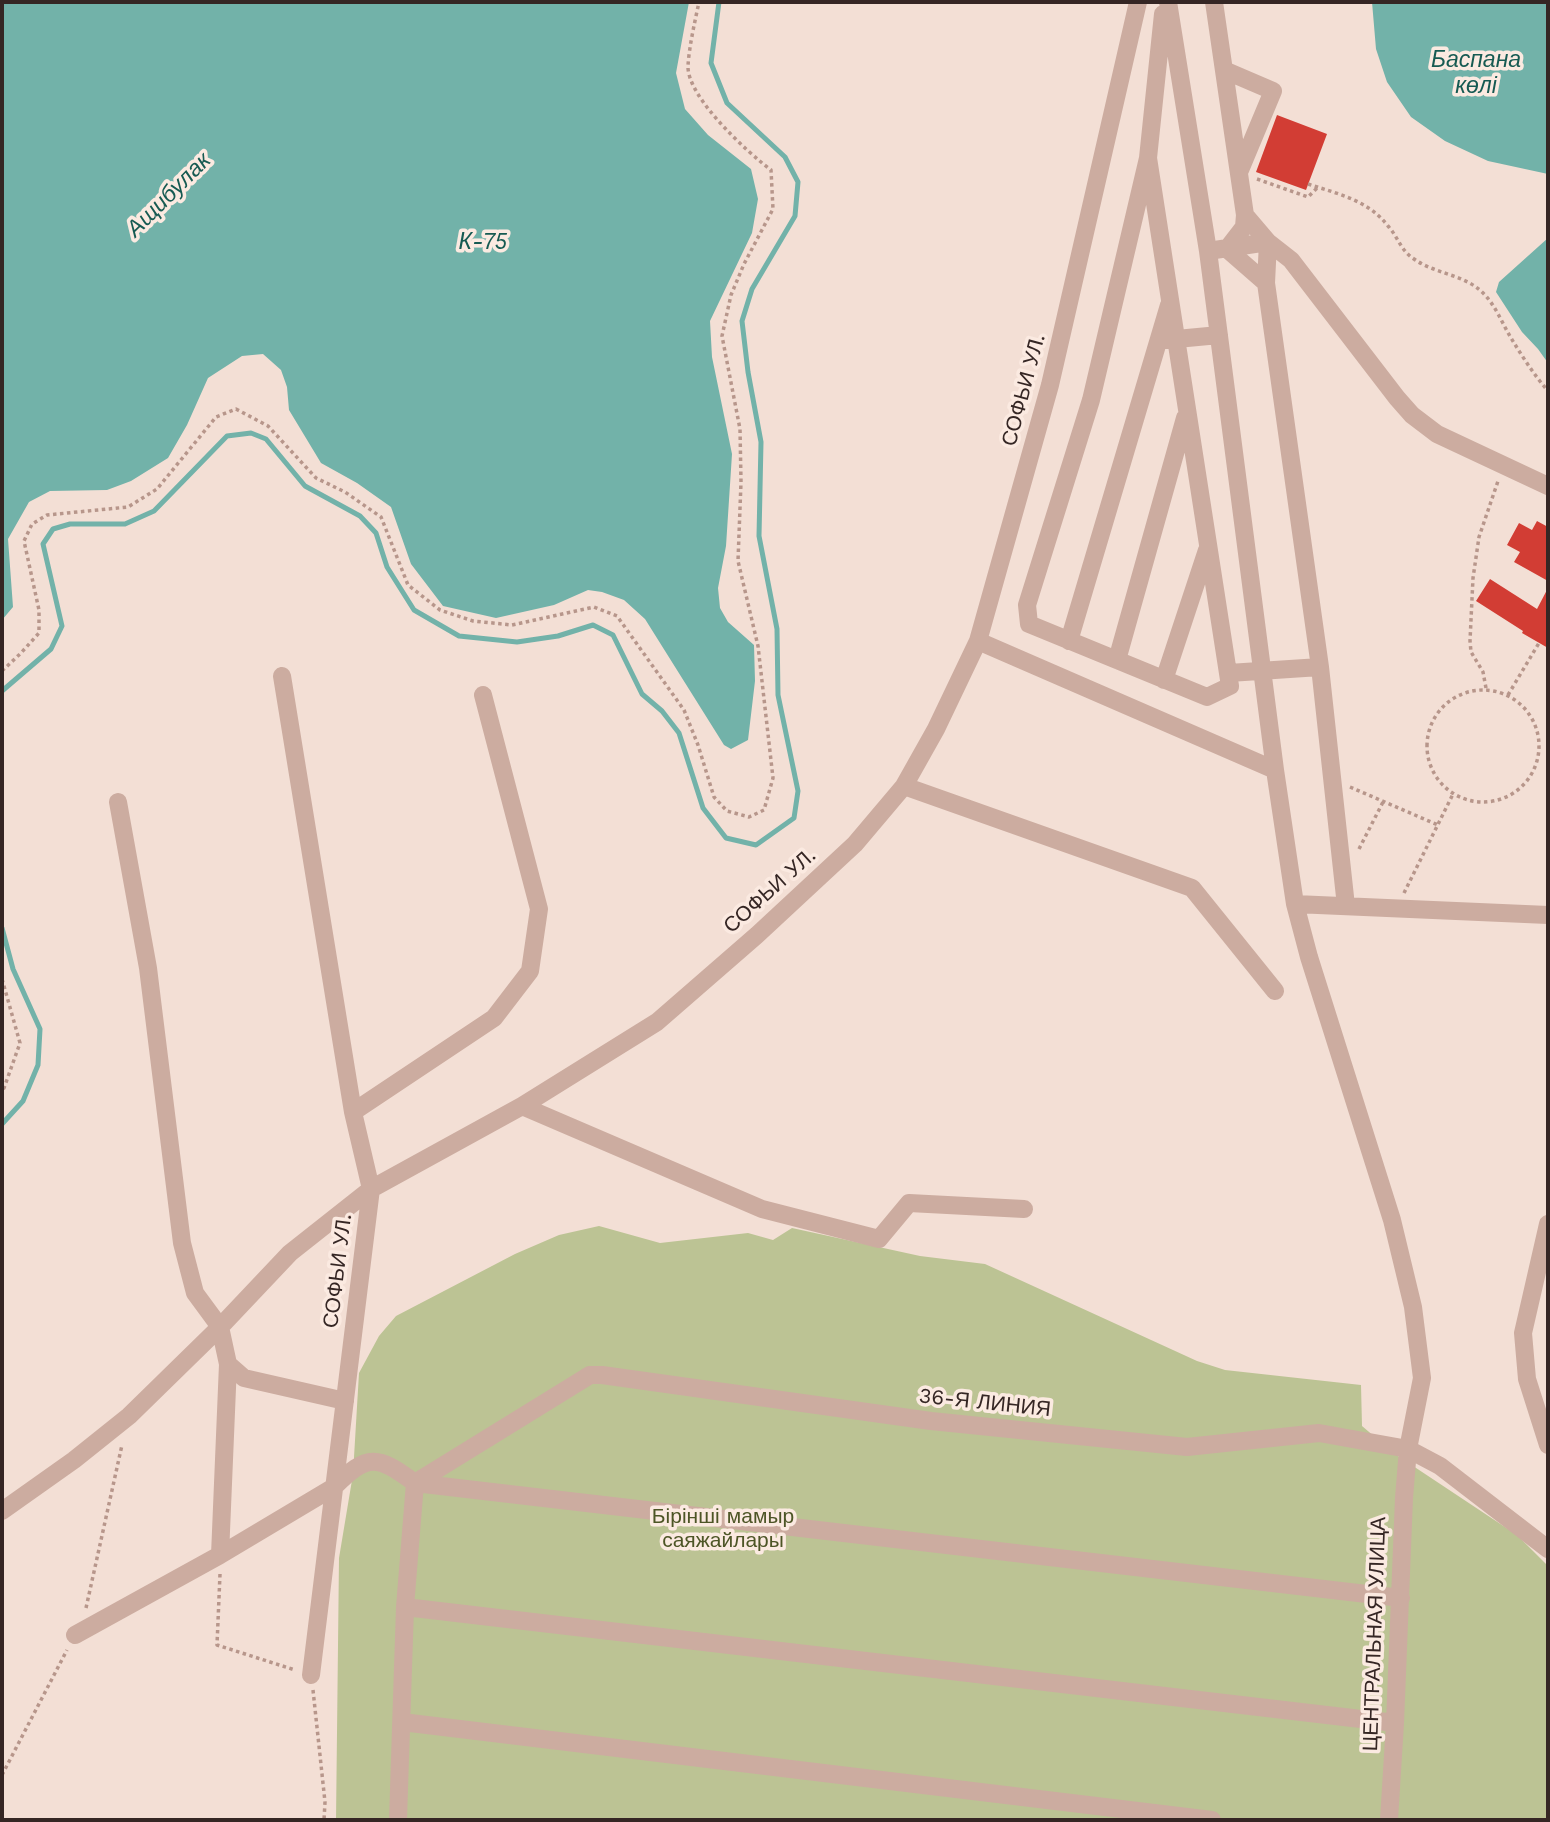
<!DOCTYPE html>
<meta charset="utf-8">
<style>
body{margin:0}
#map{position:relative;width:1550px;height:1822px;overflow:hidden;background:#f3dfd5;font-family:"Work Sans",sans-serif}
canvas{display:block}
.frame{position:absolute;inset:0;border:4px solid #352624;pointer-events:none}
</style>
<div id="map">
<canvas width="1550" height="1822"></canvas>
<div class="frame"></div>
</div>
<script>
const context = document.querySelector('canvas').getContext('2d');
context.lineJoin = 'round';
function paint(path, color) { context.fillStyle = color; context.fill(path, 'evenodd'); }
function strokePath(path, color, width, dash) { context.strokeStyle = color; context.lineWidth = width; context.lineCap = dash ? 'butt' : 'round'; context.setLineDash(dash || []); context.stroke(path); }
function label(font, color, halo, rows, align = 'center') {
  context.font = font + ' "Work Sans",sans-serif'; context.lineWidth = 7; context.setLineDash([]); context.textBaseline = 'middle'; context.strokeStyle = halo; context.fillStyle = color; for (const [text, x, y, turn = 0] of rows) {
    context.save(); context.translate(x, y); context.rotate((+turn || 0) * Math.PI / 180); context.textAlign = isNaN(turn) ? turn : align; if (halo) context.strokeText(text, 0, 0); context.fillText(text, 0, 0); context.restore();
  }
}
paint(new Path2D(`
 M599,1226L660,1243L748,1233L773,1240L792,1228L920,1256L985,1264L1197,1361L1225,1370L1361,1385L1362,1426L1395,1454L1517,1535L1548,1566V1820H336L339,1558L353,1474L359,1373L379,1336L396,1316L515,1254L559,1235Z`), '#bcc394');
paint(new Path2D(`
 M2,2H689L676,73L685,109L708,135L751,169L758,199L752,233L710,321L712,357L732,454L726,546L718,588L720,608L728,622L754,645L755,681L748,740L731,749L724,745L645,619L624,600L602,592L588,590L554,605L496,618L443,606L411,564L391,507L357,483L321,463L289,410L287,387L281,370L263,354L242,356L208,378L187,425L168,458L131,481L107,490L50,491L29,502L8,539L13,607L2,620Z
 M1372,2H1548V174L1488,161L1445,141L1411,117L1387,82L1376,49Z
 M1548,238V363L1538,349L1522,332L1496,292L1499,282Z`), '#72b2a9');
strokePath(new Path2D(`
 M2,691L51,649L62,626L43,544L53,529L70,524H125L154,511L227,436L251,433L266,439L305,486L360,516L376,533L387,567L414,610L459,636L517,642L558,636L593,625L613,635L642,694L662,711L679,733L703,808L726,838L756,845L794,818L798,791L778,695L777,629L759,536L761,442L748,372L742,321L752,289L795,216L798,182L785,157L727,103L711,63L719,2
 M2,928L13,969L40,1029L38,1065L23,1101L2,1124`), '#72b2a9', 5);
paint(new Path2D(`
 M1277,115L1327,134L1306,190L1256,172Z
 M1537,521L1548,527V581L1514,562L1520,552L1507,545L1519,523L1532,530Z
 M1490,579L1537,609L1548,588V648L1522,633L1523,631L1476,601Z`), '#d23d34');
strokePath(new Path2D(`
 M1257,179L1308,197L1318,187
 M1308,184C1338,194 1368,200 1388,226C1398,237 1401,251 1414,259C1435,274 1463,274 1482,292C1495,304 1502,323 1511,338C1522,356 1534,375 1548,391
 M2,671L21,653L39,633V610L24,541L32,524L47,515L128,507L157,489L216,417L236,409L268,426L316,478L345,492L381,517L408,585L440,610L473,621L512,625L594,607L617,616L684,710L698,745L714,797L727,811L749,817L764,810L773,778L758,646L738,561L741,482L740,429L722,336L731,295L744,264L773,209L771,170C747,152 687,97 688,66C689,47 695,21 699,2
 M1486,688L1483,672L1471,652L1470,641L1473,578L1479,537L1498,481
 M1427 746a56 56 0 1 1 112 0a56 56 0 1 1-112 0Z
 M1508,695L1539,643
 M1350,787L1438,825
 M1359,849L1383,802
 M1404,893L1453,794
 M2,979L20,1043L4,1088L2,1091
 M220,1574L217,1645L295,1670
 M86,1608L122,1445
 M313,1690L325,1802L324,1820
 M2,1775L67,1650`), '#b7968b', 3.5, [3.5, 3.5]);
strokePath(new Path2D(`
 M1168,2L1208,251L1275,770L1295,904L1309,957L1392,1220L1413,1307L1422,1378L1408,1449L1404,1498L1395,1723L1389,1820
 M1214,2L1245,215L1268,242L1266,283L1320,667L1346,906
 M1224,70L1273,91L1240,170
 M1148,158L1230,686L1207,697L1029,624L1027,605L1091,400L1148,158L1163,14
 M1245,215L1244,227L1227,249L1266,283
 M1208,251L1268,242L1291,260L1397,398L1412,415L1437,434L1548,486
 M1166,340L1219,335
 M978,641L1275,770
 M1069,641L1169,305
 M1117,660L1185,418
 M1229,673L1320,667
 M282,676L353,1112L371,1189L311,1675
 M1164,680L1207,550
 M904,786L1192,888L1275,991
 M118,802L148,968L182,1243L195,1293L220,1327L228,1364L220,1555
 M1295,904L1548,915
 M522,1106L762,1209L879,1239L909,1203L1024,1209
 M353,1112L494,1018L530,971L539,909L483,695
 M1548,1224L1523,1333L1527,1379L1548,1445
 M228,1364L244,1378L345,1401
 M415,1483L590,1375H602L931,1421L1187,1447L1319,1433L1408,1449L1440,1466L1548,1549
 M2,1511L74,1460L129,1416L220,1327L290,1253L371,1189L522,1106L657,1022L757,935L855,844L904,786L936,729L978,641L1050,385L1138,2
 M405,1607L1395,1723
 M75,1635L220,1555L334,1487C368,1453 377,1455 415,1483L1401,1598
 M402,1722L1212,1820
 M398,1820L405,1607L415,1483`), '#ccaca0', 18);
label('21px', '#352624', '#fbeae1', [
 ["СОФЬИ УЛ.",1024,390,-75],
 ["СОФЬИ УЛ.",770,891,-42],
 ["СОФЬИ УЛ.",338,1271,-83],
 ["36-Я ЛИНИЯ",985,1403,6],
 ["ЦЕНТРАЛЬНАЯ УЛИЦА",1375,1634,-88]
]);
label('21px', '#4d5526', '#fbeae1', [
 ["Бірінші мамыр",723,1517],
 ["саяжайлары",723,1541]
]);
label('italic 23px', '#165a52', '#fbeae1', [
 ["Баспана",1476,60],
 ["көлі",1476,86],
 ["Ащибулак",169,195,-45],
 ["К-75",483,242]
]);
</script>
